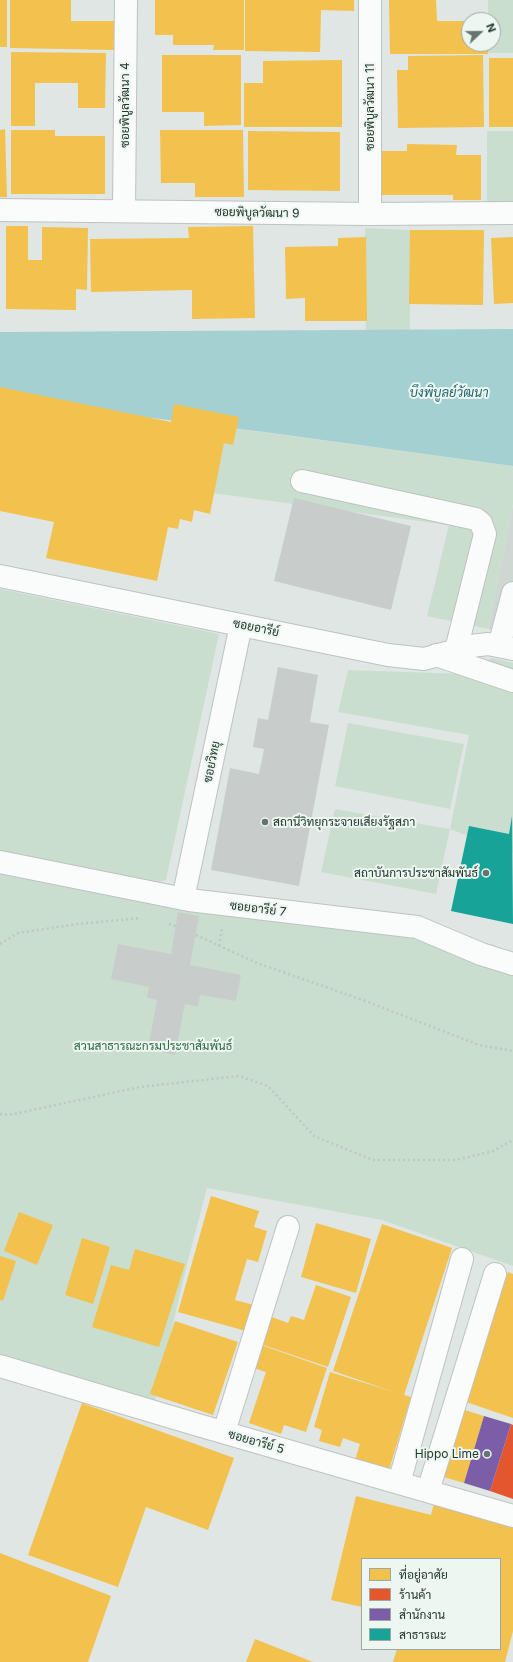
<!DOCTYPE html>
<meta charset="utf-8">
<style>
body{margin:0}
#map{position:relative;width:513px;height:1662px;overflow:hidden;background:#e0e6e3;font-family:Inter,Sarabun,sans-serif}
canvas{display:block}
.legend{position:absolute;left:361px;top:1558px;width:140px;height:92px;box-sizing:border-box;background:#eef6f1;border:1px solid #9caaa3;margin:0;padding:5px 7px;list-style:none;font-size:12px;color:#21372f}
.legend li{display:flex;align-items:center;gap:8px;height:20px}
.legend b{width:20px;border:1px solid #9caaa3}
.north{position:absolute;left:461px;top:12px;width:40px;height:40px;box-sizing:border-box;background:#eef6f1;border:1px solid #9caaa3;border-radius:50%;rotate:68deg;font-size:11px;font-weight:700;line-height:16px;text-align:center;color:#21372f}
.north::after{content:'';display:block;margin:auto;width:14px;height:18px;background:#64746e;clip-path:polygon(50% 0,100% 100%,50% 72%,0 100%)}
</style>
<div id="map">
<canvas width="513" height="1662"></canvas>
<ul class="legend">
<li><b style="height:11px;background:#f2c14e"></b>ที่อยู่อาศัย</li>
<li><b style="height:11px;background:#e4572e"></b>ร้านค้า</li>
<li><b style="height:11px;background:#7b5ea7"></b>สำนักงาน</li>
<li><b style="height:11px;background:#17a398"></b>สาธารณะ</li>
</ul>
<div class="north">N</div>
</div>
<script>
const context = document.querySelector('canvas').getContext('2d');
context.lineJoin = 'round';
function paint(path, color) { context.fillStyle = color; context.fill(path, 'evenodd'); }
function strokePath(path, color, width, dash) { context.strokeStyle = color; context.lineWidth = width; context.lineCap = dash ? 'butt' : 'round'; context.setLineDash(dash || []); context.stroke(path); }
function label(font, color, halo, rows, align = 'center') {
  context.font = font + ' Inter,Sarabun,sans-serif'; context.lineWidth = 4; context.setLineDash([]); context.textBaseline = 'middle'; context.strokeStyle = halo; context.fillStyle = color; for (const [text, x, y, turn = 0] of rows) {
    context.save(); context.translate(x, y); context.rotate((+turn || 0) * Math.PI / 180); context.textAlign = isNaN(turn) ? turn : align; if (halo) context.strokeText(text, 0, 0); context.fillText(text, 0, 0); context.restore();
  }
}
paint(new Path2D(`
 M513,505V634L488,629Z`), '#cfd7d3');
paint(new Path2D(`
 M488,0H513V53H488V44H493V20H488Z
 M487,131H513V202H487Z
 M365,228L410,230V330H366Z
 M225,427L513,466V505L488,629L427,616L449,525L205,492Z
 M0,589L219,634L166,880L149,885L0,852Z
 M492,658L513,663V853L450,829L436,894L321,872L335,809L450,829L469,735L338,712L348,670L464,674Z
 M348,723L464,744L450,809L335,786Z
 M0,864L418,938L513,973V1266L382,1220L207,1188L187,1264L154,1405L0,1355Z`), '#cadecf');
paint(new Path2D(`
 M513,329V466L264,432L0,399V332Z`), '#a4d0d2');
paint(new Path2D(`
 M0,0H7V47H0Z
 M10,0H71V21H116L115,50L10,48Z
 M155,0H244V50H213L214,45H173V35H155Z
 M245,0H354V11L321,10L320,52L245,51Z
 M389,0H436L437,21H469V44H487L488,54H390Z
 M11,52L106,53L105,108H78V83H35V126H11Z
 M162,55H241V125L204,126V112H162Z
 M483,55L484,127L398,128L397,70H408V56Z
 M489,58H513V127H489Z
 M342,60V127H244V83H263V61Z
 M5,129L7,197H0V130Z
 M11,130H55V136H105V194H11Z
 M160,130H243L244,197H195V183H161Z
 M248,131L340,132V191L248,190Z
 M407,144L457,145L456,155H481V200H453V195H379V151H407Z
 M6,226H28V260H42V227L88,228L87,290L76,289V310L6,309Z
 M253,226L255,318L192,319V290L91,292L90,239L189,238L188,227Z
 M410,230H484L483,305L409,304Z
 M366,237L367,321H305V298L286,299L285,247L338,246V238Z
 M513,237V303L494,304L491,238Z
 M0,387L171,422L174,404L239,417L233,445L224,443L210,514L194,510L192,522L180,519L178,529L168,527L157,581L46,558L54,522L0,511Z
 M211,1196L259,1211L254,1227L267,1231L258,1262L247,1259L235,1300L254,1305L246,1331L178,1312Z
 M19,1212L53,1225L37,1265L4,1251Z
 M316,1223L371,1239L356,1293L301,1277Z
 M382,1224L452,1248L404,1395L411,1397L389,1470L355,1460L360,1444L343,1438L340,1447L319,1441L322,1430L314,1427L330,1372L397,1393L333,1371Z
 M82,1238L110,1247L93,1304L65,1295Z
 M135,1249L185,1264L159,1347L92,1327L111,1265L129,1270Z
 M0,1256L16,1261L3,1301L0,1300Z
 M508,1272L513,1274V1418L466,1402Z
 M316,1285L351,1297L328,1367L260,1344L269,1316L288,1323L291,1316L304,1320Z
 M175,1321L238,1342L213,1415L150,1394Z
 M258,1344L327,1368L306,1432L284,1425L281,1434L249,1423L266,1372L250,1367Z
 M82,1403L234,1458L208,1530L146,1507L118,1587L28,1555Z
 M458,1408L484,1416L464,1483L437,1475Z
 M356,1496L431,1515L434,1503L513,1524V1631L505,1662H393L397,1649H500V1559H362V1607L331,1600Z
 M0,1553L111,1596L88,1662H0Z
 M255,1639L313,1662H246Z`), '#f2c14e');
paint(new Path2D(`
 M511,1424L513,1425V1499L490,1491Z`), '#e4572e');
paint(new Path2D(`
 M484,1416L511,1424L490,1491L464,1483Z`), '#7b5ea7');
paint(new Path2D(`
 M512,816L513,924L451,911L469,826L509,834Z`), '#17a398');
paint(new Path2D(`
 M294,498L411,526L391,610L274,581Z
 M278,667L318,675L310,722L329,725L299,886L211,870L230,768L259,774L264,749L253,747L258,718L268,720Z
 M178,912L199,916L190,965L241,975L236,1001L200,995L198,1007L185,1004L175,1055L148,1049L157,1000L147,998L149,987L111,979L118,944L171,954Z`), '#c8cdcb');
const minor = new Path2D(`
 M0,210L370,214L513,213
 M124,211L126,0
 M370,214V0
 M302,481L476,519L481,523L485,534L456,650
 M0,576L388,655L424,659L471,646L488,644L513,649
 M499,646L513,593
 M436,655L513,681
 M0,862L189,900L417,927L481,954L513,964
 M183,899L241,625
 M0,1366L198,1425L513,1516
 M224,1432L288,1227
 M399,1483L462,1259
 M428,1491L495,1274`);
strokePath(minor, '#bdc3c0', 24);
strokePath(new Path2D(`
 M169,924L176,926
 M196,935L257,963L363,1000L479,1045L513,1051
 M0,944L18,933L78,924L141,918
 M219,946L222,929
 M0,1114L9,1115L140,1087L239,1076L268,1086L314,1136L373,1160H456L493,1151L513,1140`), '#bfc7c4', 2.5, [2, 3]);
strokePath(minor, '#fafbfb', 22);
for (const [x, y, r, color] of [
 [265,822,4,"#64746e"],
 [486,873,4,"#64746e"],
 [487,1454,4,"#64746e"]
]) { const dot = new Path2D(); dot.arc(x, y, r, 0, 2 * Math.PI); context.fillStyle = color; context.fill(dot); strokePath(dot, '#eef6f1', 1.5); }
label('12px', '#21372f', '#eef6f1', [
 ["ซอยพิบูลวัฒนา 4",125,105,-90],
 ["ซอยพิบูลวัฒนา 11",370,107,-90],
 ["ซอยพิบูลวัฒนา 9",257,213,1],
 ["ซอยอารีย์",256,628,12],
 ["ซอยวิทยุ",212,762,-78],
 ["ซอยอารีย์ 7",258,909,7],
 ["ซอยอารีย์ 5",256,1442,16]
]);
label('12px', '#21372f', '#eef6f1', [
 ["สถานีวิทยุกระจายเสียงรัฐสภา",273,822,"left"],
 ["สถาบันการประชาสัมพันธ์",478,873],
 ["Hippo Lime",479,1454]
], 'right');
label('12px', '#2f6a40', '#eef6f1', [
 ["สวนสาธารณะกรมประชาสัมพันธ์",153,1046]
]);
label('italic 13px', '#21686d', '#eef6f1', [
 ["บึงพิบูลย์วัฒนา",449,393]
]);
</script>
